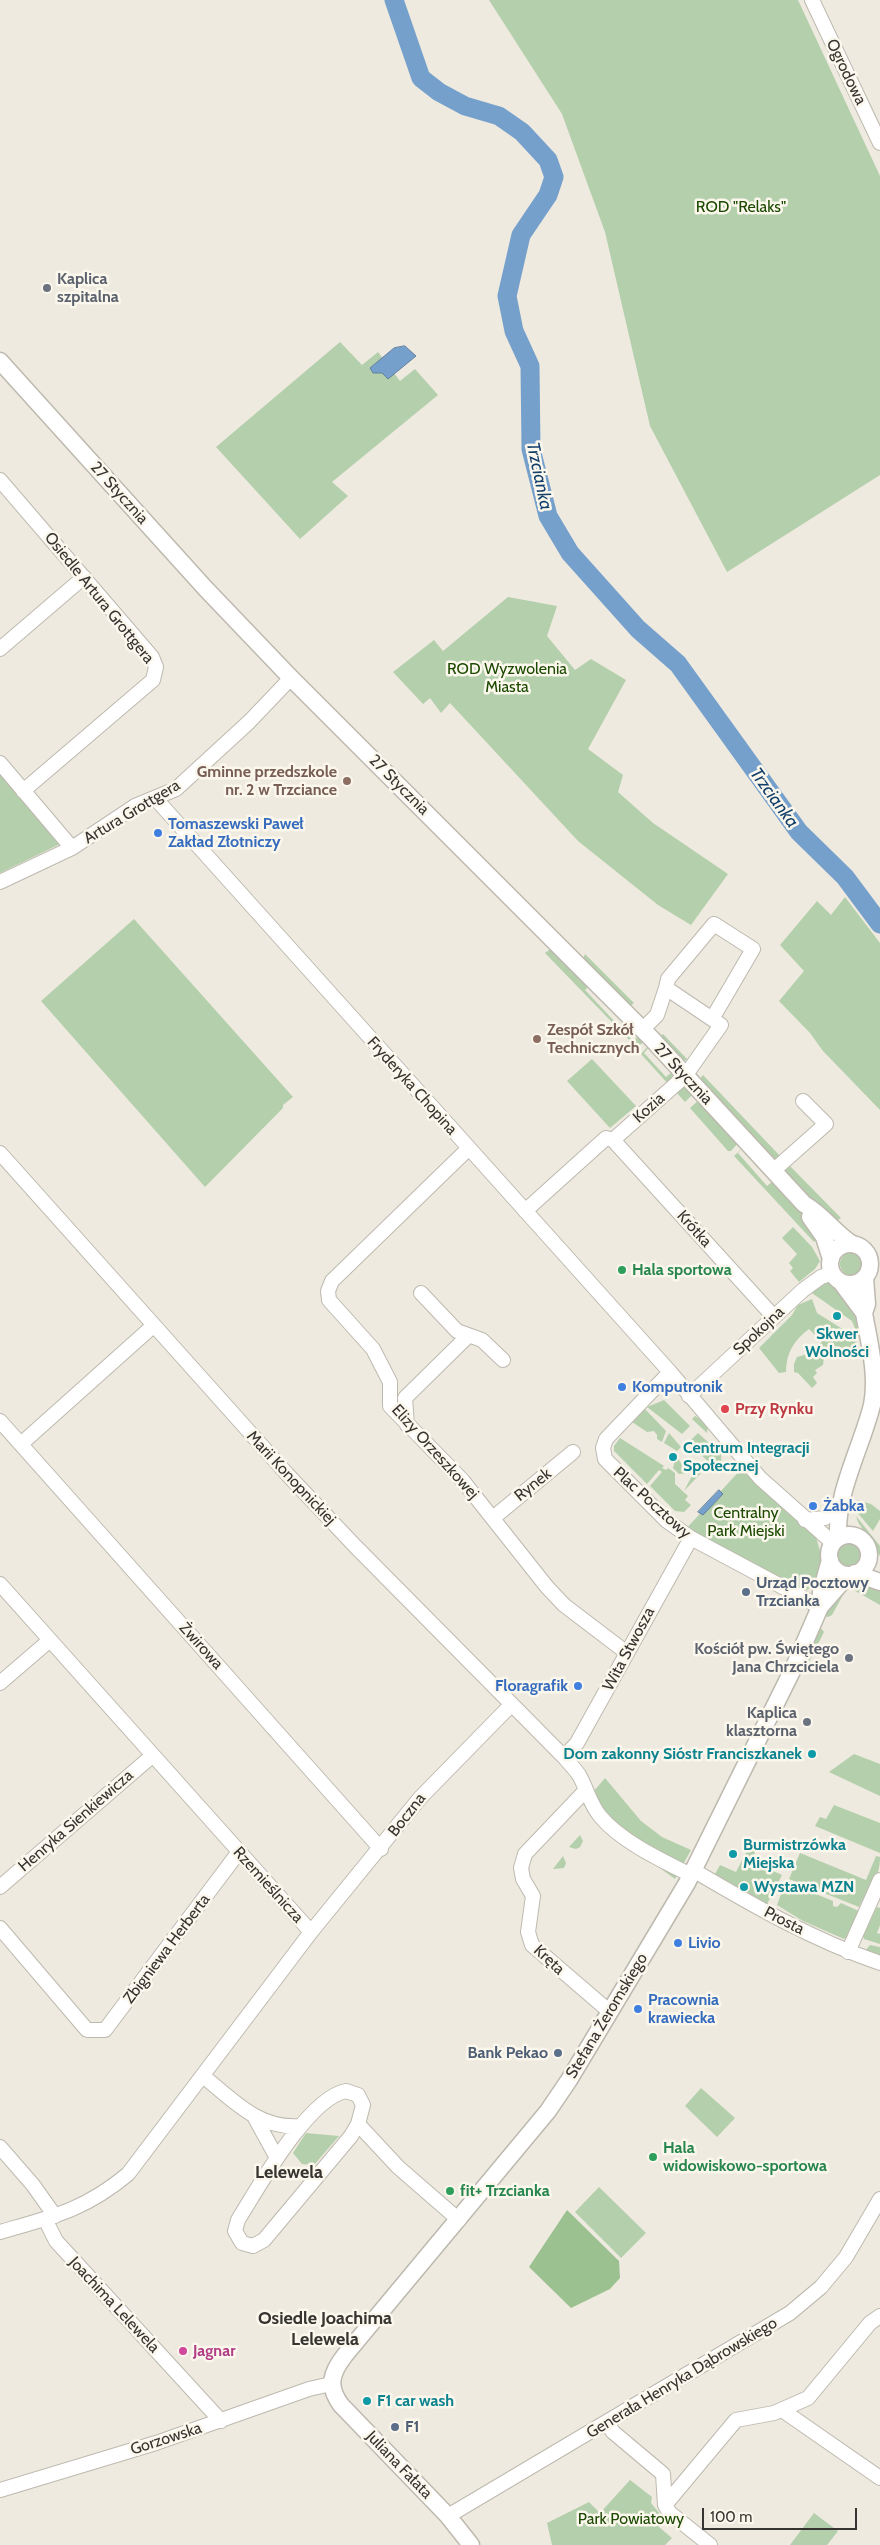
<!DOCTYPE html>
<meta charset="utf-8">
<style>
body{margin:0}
#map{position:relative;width:880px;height:2545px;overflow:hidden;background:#eeeadf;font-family:Cabin,sans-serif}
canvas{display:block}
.scale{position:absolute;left:702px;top:2508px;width:155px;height:22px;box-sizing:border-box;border:2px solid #363430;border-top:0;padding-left:6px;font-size:15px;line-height:18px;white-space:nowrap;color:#363430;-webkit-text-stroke:4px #fbf7ec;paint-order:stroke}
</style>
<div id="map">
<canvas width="880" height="2545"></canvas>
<div class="scale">100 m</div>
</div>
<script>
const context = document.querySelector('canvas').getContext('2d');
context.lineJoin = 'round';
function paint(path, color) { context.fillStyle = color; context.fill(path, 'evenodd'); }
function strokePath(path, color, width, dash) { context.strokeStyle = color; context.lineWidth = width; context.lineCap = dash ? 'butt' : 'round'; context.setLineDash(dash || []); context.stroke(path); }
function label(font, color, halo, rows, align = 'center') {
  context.font = font + ' Cabin,sans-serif'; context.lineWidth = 5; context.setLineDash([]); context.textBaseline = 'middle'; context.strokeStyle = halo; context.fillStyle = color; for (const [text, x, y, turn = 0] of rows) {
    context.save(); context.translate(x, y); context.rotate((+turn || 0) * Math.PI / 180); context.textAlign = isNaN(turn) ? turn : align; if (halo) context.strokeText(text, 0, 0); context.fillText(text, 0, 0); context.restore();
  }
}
paint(new Path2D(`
 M489,0H798L880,176V475L727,572L650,426L605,232L562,114Z
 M340,342L362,365L378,352L400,381L415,369L438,395L332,482L348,496L300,539L216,447Z
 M508,597L557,606L547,636L575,670L591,659L626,680L588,749L623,775L618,792L653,823L728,874L691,925L658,905L578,841L450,703L441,713L430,698L423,704L393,672L434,640L443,651Z
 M0,774L60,844L0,873Z
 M845,897L880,943V1110L823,1051L810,1033L779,1001L804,971L780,945L817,901L831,915Z
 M134,919L293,1097L283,1105V1108L205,1187L41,1001Z
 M552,948L591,984L585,990L633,1041L639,1035L645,1040L637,1048L545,953Z
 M585,954L634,1003L630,1006L583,959Z
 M663,1034L688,1060H681L659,1038Z
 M649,1045L650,1046L644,1053L666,1077L673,1071L677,1076L670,1086L641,1054Z
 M592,1059L636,1106L610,1128L567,1081Z
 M703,1075L781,1157L777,1161H774L699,1080Z
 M683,1084L693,1094L685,1102L676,1092Z
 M699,1100L738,1143L731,1151H728L690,1108Z
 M744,1147L738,1153L767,1186L774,1180C790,1197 808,1215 819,1236L814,1242L734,1156Z
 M788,1164L841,1218L834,1223L785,1173Z
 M793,1227L812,1247L820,1261L815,1269L799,1282L790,1271L793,1268L789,1263L797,1254L782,1238Z
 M840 1264a11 11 0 1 1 22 0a11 11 0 1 1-22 0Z
 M830,1280L836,1284L858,1316L864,1351L852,1321L809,1291Z
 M812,1299L817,1313L855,1337L861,1354L824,1357L823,1365L815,1370L817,1373L813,1377L817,1383L812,1388L798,1373L794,1372V1364L797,1357L804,1355L822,1342L809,1329C794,1340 786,1353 786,1372L779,1373L759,1348L792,1315L798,1305Z
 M664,1400L690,1426L682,1434L647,1407Z
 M645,1409L666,1431L662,1442L657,1439V1435L654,1431L647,1432L632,1422Z
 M695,1416L708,1424L707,1433L692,1419Z
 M669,1433L681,1447L677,1451L664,1443Z
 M698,1433L721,1454L722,1474L688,1443Z
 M620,1438L664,1466L662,1468L666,1470L668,1468L675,1473V1484L688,1496L685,1500L691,1505L684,1512L675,1511L650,1486L662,1472L659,1470L647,1484L614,1451V1446Z
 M678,1459L681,1463L687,1465V1473L679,1474L673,1468L675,1460Z
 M687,1461L701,1473L684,1491L693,1474Z
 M744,1466L758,1483L816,1537L824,1565L822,1577L814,1586L805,1591L795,1590L684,1531Z
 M857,1500L871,1504L880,1511V1519L873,1531L856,1511L854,1504Z
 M856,1516L880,1546V1556L858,1522Z
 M835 1554a14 14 0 1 1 28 0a14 14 0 1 1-28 0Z
 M854,1582L880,1588V1605L852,1589Z
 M849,1584L832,1615L828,1617L824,1616L830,1603Z
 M819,1626L824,1632L805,1670L799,1667Z
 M854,1754L880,1764V1796L829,1772Z
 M605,1778L641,1821L662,1837L691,1850L675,1879L602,1826L583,1804Z
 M834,1805L880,1823V1853L815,1826L820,1817L826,1819Z
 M580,1835L583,1841L580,1847L576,1849L569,1847Z
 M750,1845L757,1848L751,1861L782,1875L767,1904L715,1874L720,1865L736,1872Z
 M800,1853L866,1880L876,1856L880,1857C880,1880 868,1888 859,1907L789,1879Z
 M563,1856L566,1863L564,1868L553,1869Z
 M789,1883L799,1888L804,1894L806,1890L833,1901V1906L837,1907L841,1903L861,1912L847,1937L844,1939L803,1921L777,1905L784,1886Z
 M877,1907L880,1908V1925L877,1933L880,1934V1944L864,1939L863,1936Z
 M870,1945L880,1947V1956L865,1951Z
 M701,2088L735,2118L717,2137L685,2106Z
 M306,2133L339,2136L314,2165L302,2164L293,2153Z
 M599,2187L646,2233L621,2258L575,2212Z
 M630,2480L652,2497L651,2503L665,2520L659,2527L672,2538L665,2545H552L547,2523L589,2502L600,2513Z
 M814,2513L838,2531L827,2545H790Z`), '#b4cfab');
paint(new Path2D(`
 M567,2210L619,2261L620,2278L610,2289L571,2308L529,2267Z`), '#9cc190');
const water = new Path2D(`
 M405,346L416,356L388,379L382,373H373L370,368L394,348Z
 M719,1490L723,1494L703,1515L698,1512Z`);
paint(water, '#76a0cc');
strokePath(water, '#63809d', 1);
strokePath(new Path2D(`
 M394,0L421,78L439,92L465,106L499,116L522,132L548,160L554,177L548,195L521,235L507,296L514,331L530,366L531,449L548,516L570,553L638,629L678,664L799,832L845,877L880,924`), '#76a0cc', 19);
const minor = new Path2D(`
 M812,0L880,143
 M0,480L152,657L156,667L153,680L23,791
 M0,649L84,577
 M0,763L72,848
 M155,798L670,1372L760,1478L833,1543
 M0,882L72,848L135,806L176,789L249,722L291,678
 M666,988L668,979L714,924L753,949L712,1019
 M613,1140L685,1076L721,1025L666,988L657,1015L642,1030
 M613,1140L774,1317
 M468,1149L332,1281L328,1291L329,1300L373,1349L390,1382V1406L463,1481L547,1587L564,1605L627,1653
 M0,1153L287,1474L355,1546L564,1757C569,1763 575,1769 579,1775C587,1789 590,1804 600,1816C620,1841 663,1861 691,1875
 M773,1171L826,1124L803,1101
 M525,1211L606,1138L613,1140
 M421,1293L457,1331L482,1340L503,1360
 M670,1372L606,1439L603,1448L605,1459L667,1521L691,1538L820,1607
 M689,1396L803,1290L821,1277L833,1273
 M0,1421L381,1849
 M407,1425L405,1398L468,1336
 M21,1444L153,1326
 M493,1518L573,1452
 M805,1520L825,1518L843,1500
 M0,1584L311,1932
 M0,1683L50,1640
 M564,1757L577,1743L691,1538
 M585,1791L525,1854L521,1868L523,1879L533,1896L528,1932L532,1945L610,2012
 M693,1870C754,1906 813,1940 880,1963
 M0,1887L152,1756
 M0,1928L87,2030H105L238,1853
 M848,1952L880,1880
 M203,2076C233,2100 258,2129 299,2126
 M346,2091L358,2095L363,2105L358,2124L351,2136L264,2240L253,2246L242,2243L235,2231L238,2220C258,2188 308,2098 346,2091Z
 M255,2118L277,2158
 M358,2124L398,2167L459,2220
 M0,2147L33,2185L55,2216
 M45,2219L56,2241L221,2421
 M0,2232C52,2217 85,2210 128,2174L311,1932L420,1798L511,1705
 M782,2410L880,2478
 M607,2423L613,2432L663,2474L665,2505L670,2513L710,2545
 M0,2490L156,2443L309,2389L331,2384
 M665,2505L736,2420L774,2413L808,2398L870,2323L880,2316
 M448,2516L790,2313L821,2287L846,2257L880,2199`);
const major = new Path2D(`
 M0,361L205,588L291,678L651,1038L804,1204C822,1214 834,1232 852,1244
 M810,1217L824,1237L831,1259
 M830 1264a20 20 0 1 1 40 0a20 20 0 1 1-40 0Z
 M841,1282L864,1313
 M829 1555a20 20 0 1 1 40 0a20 20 0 1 1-40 0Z
 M838,1538C836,1491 861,1449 872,1405C878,1375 869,1342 864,1313L867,1304L865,1278
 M855,1573L880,1582
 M820,1607L821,1592L830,1560
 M471,2545L448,2516L341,2405C327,2386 331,2373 345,2355L548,2111L569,2080L687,1883L793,1669L820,1607L848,1575`);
strokePath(minor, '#beb9af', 16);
strokePath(major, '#beb9af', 19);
strokePath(minor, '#fff', 14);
strokePath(major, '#fff', 16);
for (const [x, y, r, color] of [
 [47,288,5,"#6b7280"],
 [347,781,5,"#8d6e63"],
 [158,833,5,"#3f7fe0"],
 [537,1039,5,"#8d6e63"],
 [622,1270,5,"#2e9e5b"],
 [837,1316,5,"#0f9aa8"],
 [622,1387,5,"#3f7fe0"],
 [725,1409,5,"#e0444e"],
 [673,1457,5,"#0f9aa8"],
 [813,1506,5,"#3f7fe0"],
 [746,1592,5,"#5c6f8a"],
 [849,1658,5,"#6b7280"],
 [578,1686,5,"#3f7fe0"],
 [807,1722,5,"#6b7280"],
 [812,1754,5,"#0f9aa8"],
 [733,1854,5,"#0f9aa8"],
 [744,1887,5,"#0f9aa8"],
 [678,1943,5,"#3f7fe0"],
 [638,2009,5,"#3f7fe0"],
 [558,2053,5,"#5c6f8a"],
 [653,2157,5,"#2e9e5b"],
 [450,2191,5,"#2e9e5b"],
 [183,2351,5,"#d1479c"],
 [367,2401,5,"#0f9aa8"],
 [395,2427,5,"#5c6f8a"]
]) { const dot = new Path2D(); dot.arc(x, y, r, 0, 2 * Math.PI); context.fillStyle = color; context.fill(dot); strokePath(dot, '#fbf7ec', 2); }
label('16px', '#363430', '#fbf7ec', [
 ["Ogrodowa",846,72,64],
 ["27 Stycznia",119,493,48],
 ["Osiedle Artura Grottgera",99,598,51],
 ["27 Stycznia",399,785,45],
 ["Artura Grottgera",132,812,-31],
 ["27 Stycznia",683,1074,47],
 ["Fryderyka Chopina",412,1086,48],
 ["Kozia",649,1108,-42],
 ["Krótka",694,1229,48],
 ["Spokojna",759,1331,-43],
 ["Elizy Orzeszkowej",435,1452,48],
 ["Marii Konopnickiej",291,1478,47],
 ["Rynek",533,1485,-39],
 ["Plac Pocztowy",652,1503,42],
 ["Żwirowa",201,1646,48],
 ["Wita Stwosza",629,1649,-62],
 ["Boczna",407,1815,-52],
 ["Henryka Sienkiewicza",76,1821,-41],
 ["Rzemieślnicza",268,1885,48],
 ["Prosta",784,1921,27],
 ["Zbigniewa Herberta",167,1949,-53],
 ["Kręta",549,1960,43],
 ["Stefana Żeromskiego",607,2016,-59],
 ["Joachima Lelewela",114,2305,47],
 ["Generała Henryka Dąbrowskiego",682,2378,-31],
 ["Gorzowska",166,2439,-18],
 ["Juliana Fałata",399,2465,46]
]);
label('16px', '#1b4901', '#fbf7ec', [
 ["ROD \"Relaks\"",741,207],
 ["ROD Wyzwolenia",507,669],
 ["Miasta",507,687],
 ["Centralny",746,1513],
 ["Park Miejski",746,1531],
 ["Park Powiatowy",631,2519]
]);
label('bold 16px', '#5b616d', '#fbf7ec', [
 ["Kaplica",57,279,"left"],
 ["szpitalna",57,297,"left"],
 ["Kościół pw. Świętego",839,1649],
 ["Jana Chrzciciela",839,1667],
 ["Kaplica",797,1713],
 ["klasztorna",797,1731]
], 'right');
label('bold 16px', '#785e54', '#fbf7ec', [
 ["Gminne przedszkole",337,772],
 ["nr. 2 w Trzciance",337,790],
 ["Zespół Szkół",547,1030,"left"],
 ["Technicznych",547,1048,"left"]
], 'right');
label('bold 16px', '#366cbe', '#fbf7ec', [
 ["Tomaszewski Paweł",168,824],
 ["Zakład Złotniczy",168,842],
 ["Komputronik",632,1387],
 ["Żabka",823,1506],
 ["Floragrafik",568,1686,"right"],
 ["Livio",688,1943],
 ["Pracownia",648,2000],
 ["krawiecka",648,2018]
], 'left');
label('bold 16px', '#27864d', '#fbf7ec', [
 ["Hala sportowa",632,1270],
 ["Hala",663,2148],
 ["widowiskowo-sportowa",663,2166],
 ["fit+ Trzcianka",460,2191]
], 'left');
label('bold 16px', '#0d838f', '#fbf7ec', [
 ["Skwer",837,1334,"center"],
 ["Wolności",837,1352,"center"],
 ["Centrum Integracji",683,1448],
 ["Społecznej",683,1466],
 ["Dom zakonny Sióstr Franciszkanek",802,1754,"right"],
 ["Burmistrzówka",743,1845],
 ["Miejska",743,1863],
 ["Wystawa MZN",754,1887],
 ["F1 car wash",377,2401]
], 'left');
label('bold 16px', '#be3a42', '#fbf7ec', [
 ["Przy Rynku",735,1409]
], 'left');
label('bold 16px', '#4e5e75', '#fbf7ec', [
 ["Urząd Pocztowy",756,1583],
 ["Trzcianka",756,1601],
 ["Bank Pekao",548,2053,"right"],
 ["F1",405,2427]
], 'left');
label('bold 16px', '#b23c85', '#fbf7ec', [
 ["Jagnar",193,2351]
], 'left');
label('italic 18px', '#13416c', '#fbf7ec', [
 ["Trzcianka",539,476,78],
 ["Trzcianka",774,798,54]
]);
label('bold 18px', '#363430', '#fbf7ec', [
 ["Lelewela",289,2173],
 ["Osiedle Joachima",325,2319],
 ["Lelewela",325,2340]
]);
</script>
